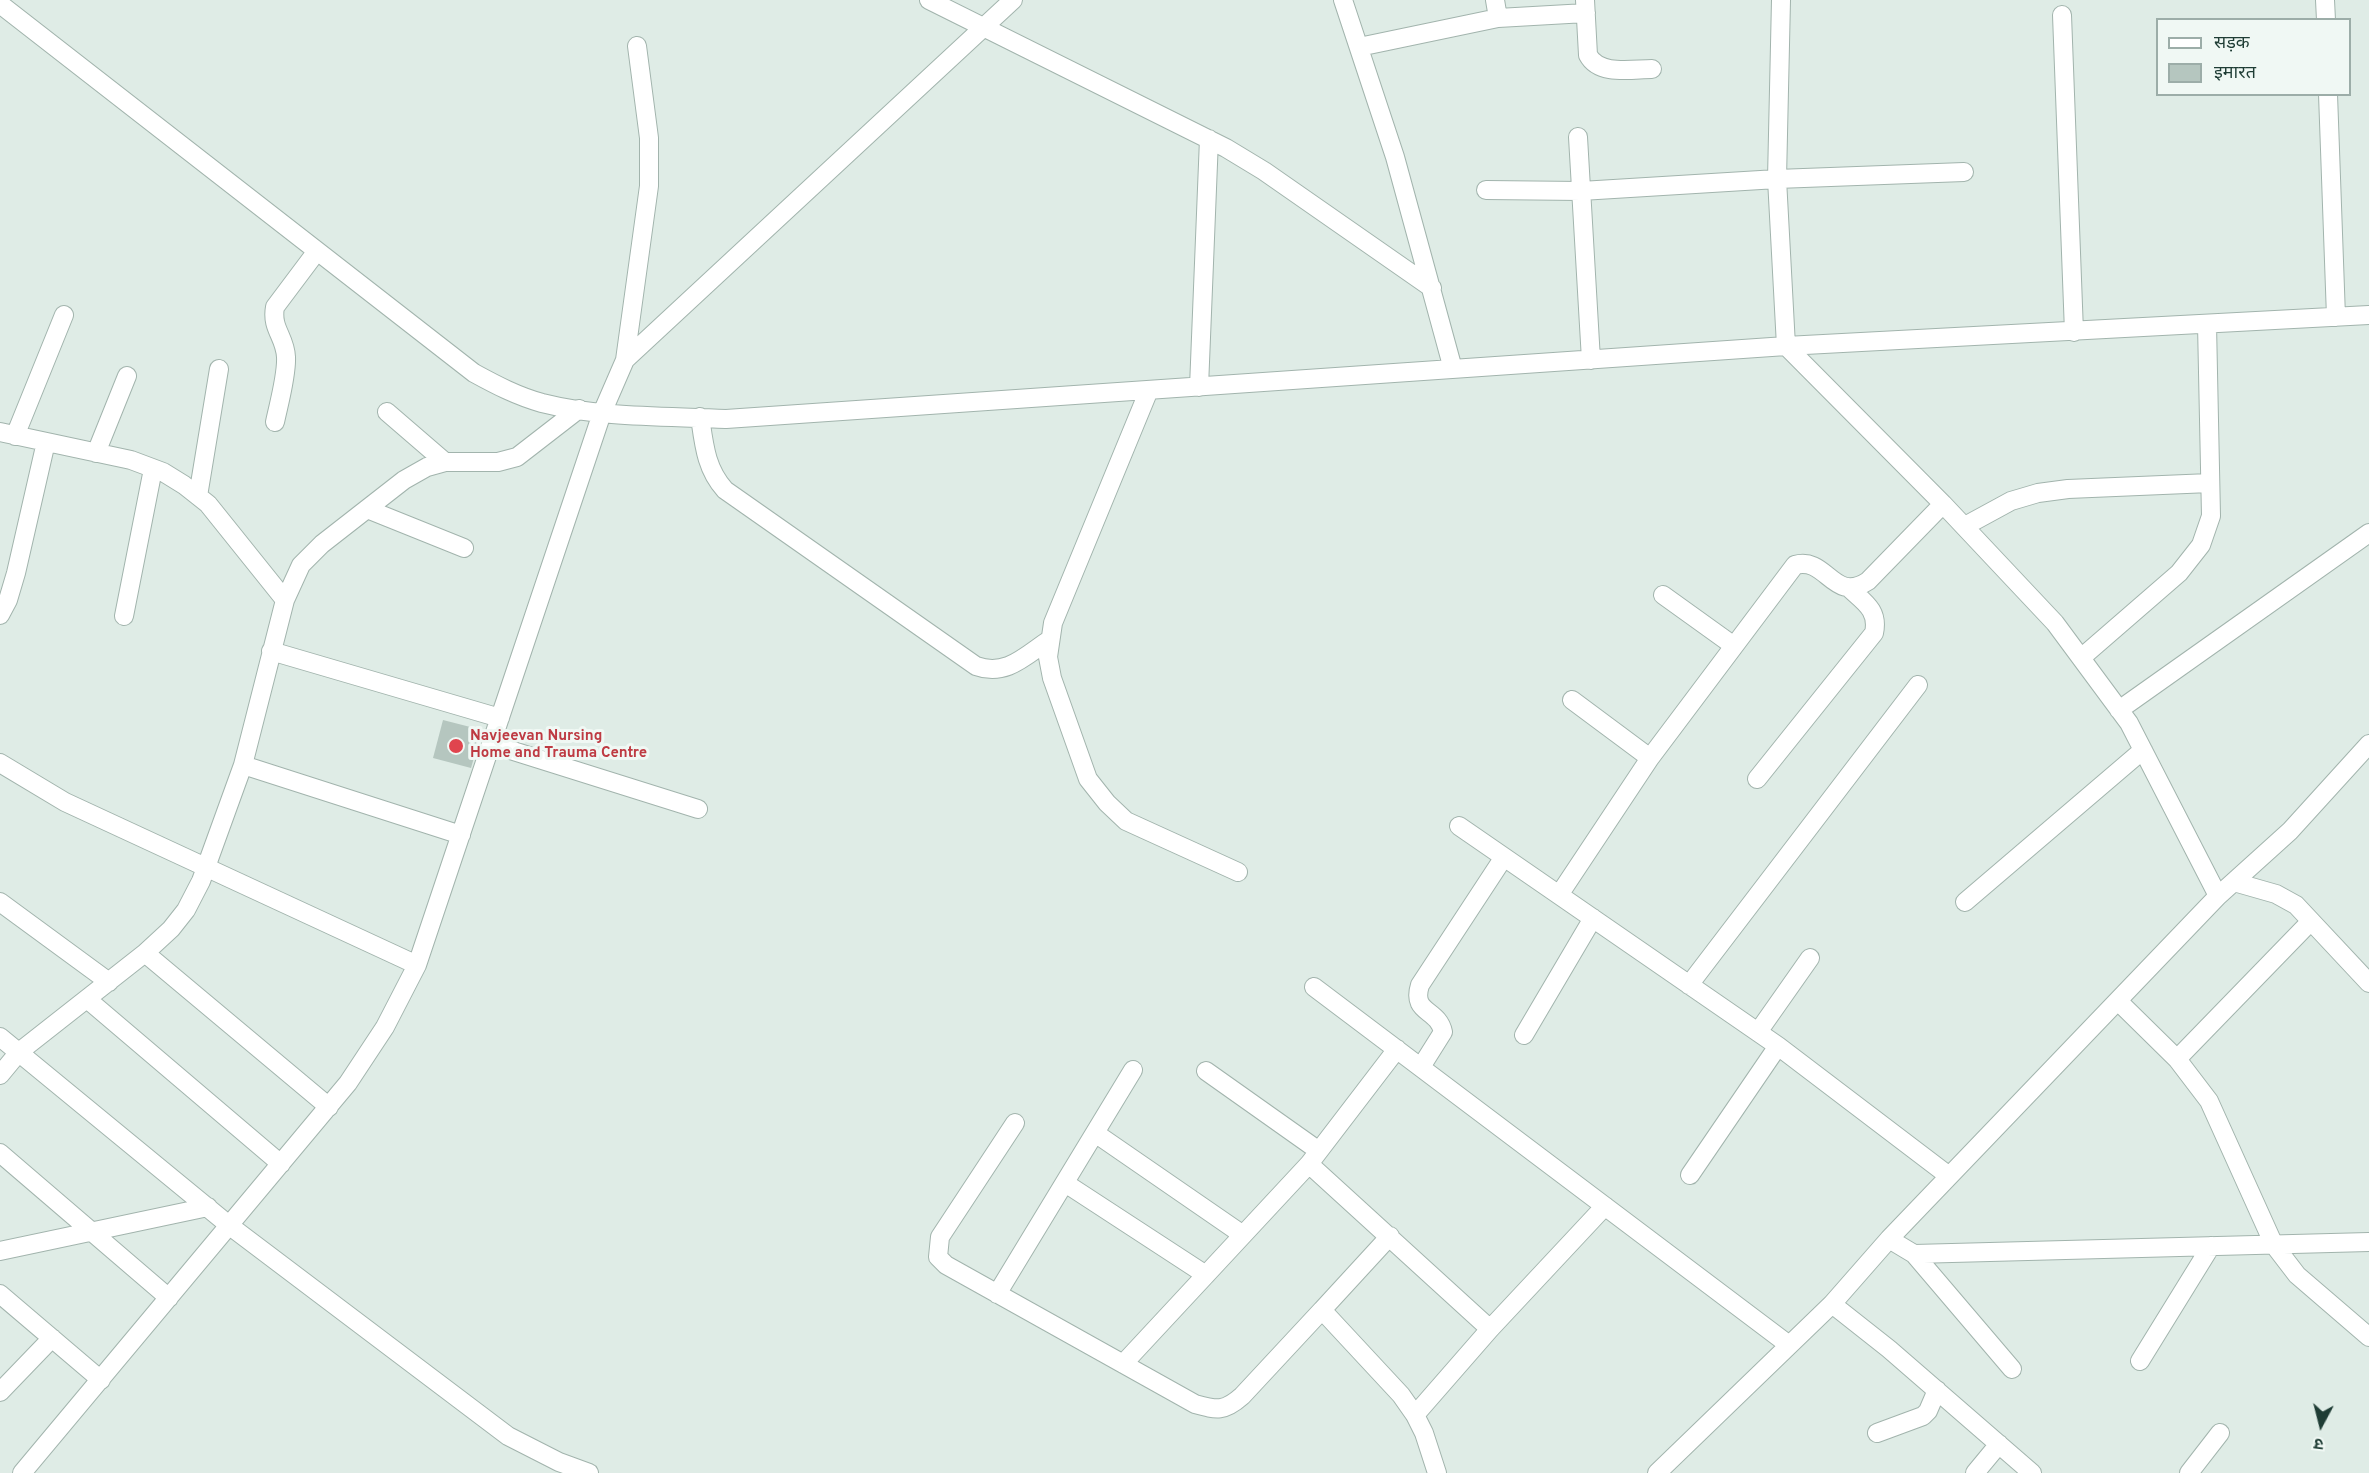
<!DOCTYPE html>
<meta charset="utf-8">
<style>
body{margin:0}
#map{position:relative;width:2369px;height:1473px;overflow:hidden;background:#dfece6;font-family:Overpass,"Noto Sans Devanagari",sans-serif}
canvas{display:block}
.legend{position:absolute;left:2156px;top:18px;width:195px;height:78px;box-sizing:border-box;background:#f0f8f4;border:2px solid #9cada8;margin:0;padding:8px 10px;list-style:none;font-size:18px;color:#1f3d35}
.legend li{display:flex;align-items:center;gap:12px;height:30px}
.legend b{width:30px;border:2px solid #9cada8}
.north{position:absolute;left:2291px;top:1395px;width:60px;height:60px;-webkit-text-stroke:4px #f0f8f4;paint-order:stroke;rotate:187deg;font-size:16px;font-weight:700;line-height:24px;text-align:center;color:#1f3d35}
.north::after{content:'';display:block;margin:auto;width:21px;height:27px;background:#1f3d35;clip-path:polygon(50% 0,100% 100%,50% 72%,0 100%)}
</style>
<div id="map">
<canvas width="2369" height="1473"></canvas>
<ul class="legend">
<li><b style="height:8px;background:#fff"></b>सड़क</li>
<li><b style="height:16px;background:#b5c6bf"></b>इमारत</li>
</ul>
<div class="north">उ</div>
</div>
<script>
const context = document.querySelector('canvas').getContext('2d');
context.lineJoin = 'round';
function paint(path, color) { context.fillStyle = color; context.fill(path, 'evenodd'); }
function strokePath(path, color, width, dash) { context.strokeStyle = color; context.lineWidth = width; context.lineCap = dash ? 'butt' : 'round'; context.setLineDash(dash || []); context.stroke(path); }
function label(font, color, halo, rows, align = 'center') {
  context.font = font + ' Overpass,sans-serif'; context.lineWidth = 6; context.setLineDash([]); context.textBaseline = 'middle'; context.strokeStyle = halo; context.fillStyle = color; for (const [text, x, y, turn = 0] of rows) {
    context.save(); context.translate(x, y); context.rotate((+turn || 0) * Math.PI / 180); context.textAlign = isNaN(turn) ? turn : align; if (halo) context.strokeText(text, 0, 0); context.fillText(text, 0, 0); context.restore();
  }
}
paint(new Path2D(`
 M443,720L482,730L471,768L433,758Z`), '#b5c6bf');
const minor = new Path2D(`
 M929,0L1226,148L1264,171L1432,288
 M1343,0L1395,157L1453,369
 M1495,0L1498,18
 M1585,0L1588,55C1599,76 1632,69 1652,69
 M1781,0L1777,179L1786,346L1943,504L2055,623L2129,723L2218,896
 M2325,0L2326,20
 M0,4L474,373C496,385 517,396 542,403C601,418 666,416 726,419L1786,346L2369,315
 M2062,15L2074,332
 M1359,47L1498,18L1586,13
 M2328,94L2336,317
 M1578,137L1591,360
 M1486,190L1581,191L1777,179L1964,172
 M625,360L649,186V138L637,46
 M1199,387L1209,139
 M1149,390L1053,623L1048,657L1052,678L1088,779L1107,803L1126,821L1238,872
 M387,412L445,462
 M700,417C704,445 706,469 725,490L976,666C1006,677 1025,656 1049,640
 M275,422C279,403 287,375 286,357C285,336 271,329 275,307L317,251
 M0,432L131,460L163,472L184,485L208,504L285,600
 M15,436L64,315
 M96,453L127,376
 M198,496L219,369
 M367,509L464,548
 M1965,526L2011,501L2038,493L2068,489L2210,483
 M1663,595L1734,646
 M0,615L8,600L16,573L46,442
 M124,616L153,469
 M271,651L500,718
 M2081,658L2179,573L2201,545L2211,516L2207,324
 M1572,700L1650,758
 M2119,710L2369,533
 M491,744L698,809
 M0,763L65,802L417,965
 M243,765L461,835
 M1757,779L1874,633C1879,610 1864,602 1849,588
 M1459,826L1778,1046L1949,1176
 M2234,882L2276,894L2296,905L2369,983
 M1559,895L1650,758L1795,565C1827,556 1833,604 1868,581L1943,504
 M0,902L109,982
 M1965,902L2143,750
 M145,953L329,1107
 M1689,985L1918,685
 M1314,987L1789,1345
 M87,999L281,1164
 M2118,1001L2177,1059L2209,1101L2274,1245L2297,1275L2369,1337
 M1758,1032L1810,958
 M1524,1035L1593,918
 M0,1037L230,1226L508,1436L559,1462L589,1473
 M2177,1059L2311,921
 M1421,1067L1443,1032C1438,1008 1411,1014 1420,985L1504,857
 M1206,1071L1319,1151
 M0,1075L19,1052L145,953L171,929L186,910L201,881L243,765L285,600L301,565L322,544L404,480L427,467L445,462H498L517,457L579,409
 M1015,1123L940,1237L938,1257L946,1265L1195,1404C1217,1410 1224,1412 1242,1396L1322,1310L1401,1395L1415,1415L1424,1433L1437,1473
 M1095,1133L1243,1235
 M0,1153L169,1298
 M1309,1164L1490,1329
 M1690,1175L1778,1046
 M1065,1183L1206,1275
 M1889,1239L1914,1254L2369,1242
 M0,1251L208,1207
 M1914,1254L2012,1369
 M0,1294L101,1380
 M997,1294L1133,1070
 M1832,1304L1889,1349L2032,1473
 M1322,1310L1390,1236
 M2140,1361L2211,1246
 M1123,1364L1309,1164L1397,1049
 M0,1392L52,1338
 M1415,1415L1490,1329L1605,1206
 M1877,1433L1923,1416L1928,1411L1937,1390
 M22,1473L348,1083L385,1027L417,965L602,413L625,360L1013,0
 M1657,1473L1832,1304L1889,1239L2218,896L2290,831L2369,744
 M1975,1473L1999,1444
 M2189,1473L2220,1433`);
strokePath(minor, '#a2b4ad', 20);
strokePath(minor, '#fff', 18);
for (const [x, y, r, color] of [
 [456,746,8,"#e0444e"]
]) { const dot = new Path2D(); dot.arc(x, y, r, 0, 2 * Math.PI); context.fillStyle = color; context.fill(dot); strokePath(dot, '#f0f8f4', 2); }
label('bold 15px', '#be3a42', '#f0f8f4', [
 ["Navjeevan Nursing",470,737],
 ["Home and Trauma Centre",470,754]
], 'left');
</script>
